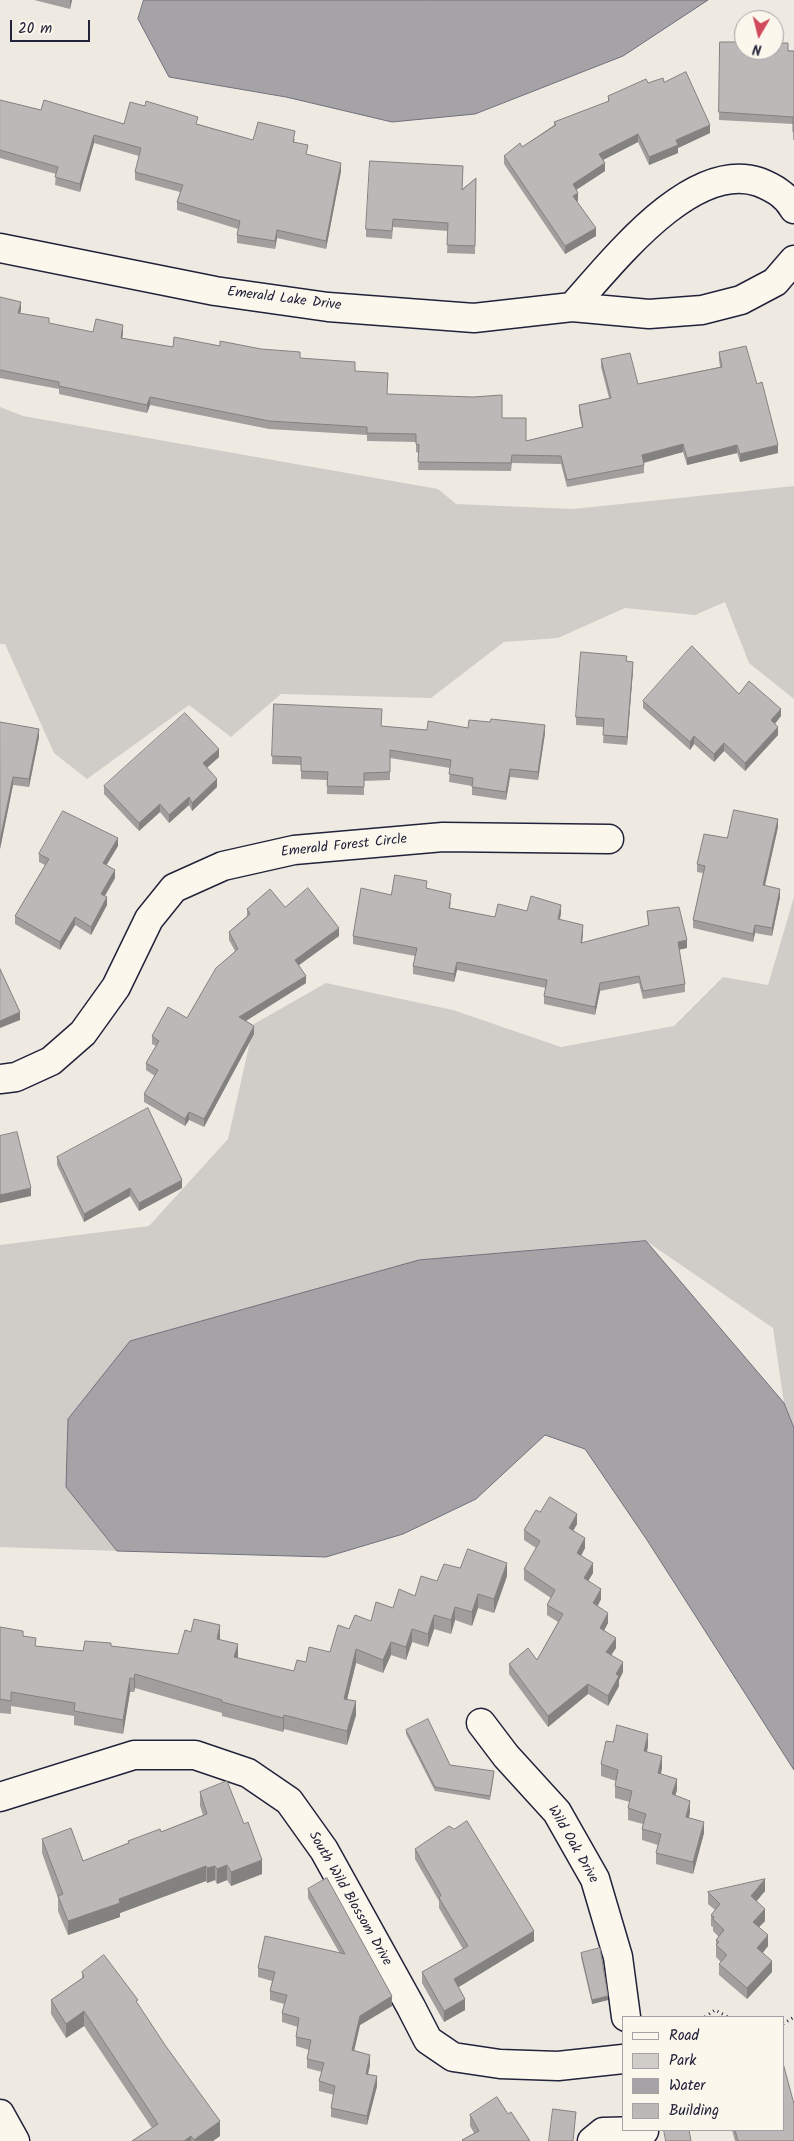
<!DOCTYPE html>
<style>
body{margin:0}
#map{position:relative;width:794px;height:2141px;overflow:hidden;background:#eeeae2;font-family:Kalam,sans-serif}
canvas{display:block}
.legend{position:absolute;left:622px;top:2016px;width:162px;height:115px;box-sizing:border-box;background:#fbf7ec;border:1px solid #a4a2a5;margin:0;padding:6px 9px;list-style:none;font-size:15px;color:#22223b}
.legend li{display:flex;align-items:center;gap:10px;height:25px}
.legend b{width:25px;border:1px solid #a4a2a5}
.north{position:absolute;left:734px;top:10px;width:50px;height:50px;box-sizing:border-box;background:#fbf7ec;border:1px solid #a4a2a5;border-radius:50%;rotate:188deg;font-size:14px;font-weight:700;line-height:20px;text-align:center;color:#22223b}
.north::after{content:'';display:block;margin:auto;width:18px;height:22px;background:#d1495b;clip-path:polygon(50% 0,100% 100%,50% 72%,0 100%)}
.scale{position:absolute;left:10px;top:20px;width:80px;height:22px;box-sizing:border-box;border:2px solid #22223b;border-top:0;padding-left:6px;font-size:15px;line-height:18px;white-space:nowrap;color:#22223b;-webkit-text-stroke:4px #fbf7ec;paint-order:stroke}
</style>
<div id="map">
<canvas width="794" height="2141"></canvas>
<ul class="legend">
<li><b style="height:6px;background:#fbf7ec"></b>Road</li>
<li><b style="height:14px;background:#d0cdc9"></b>Park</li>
<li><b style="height:14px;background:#a6a3a7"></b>Water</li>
<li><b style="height:14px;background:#bcb8b8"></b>Building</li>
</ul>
<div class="north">N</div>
<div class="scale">20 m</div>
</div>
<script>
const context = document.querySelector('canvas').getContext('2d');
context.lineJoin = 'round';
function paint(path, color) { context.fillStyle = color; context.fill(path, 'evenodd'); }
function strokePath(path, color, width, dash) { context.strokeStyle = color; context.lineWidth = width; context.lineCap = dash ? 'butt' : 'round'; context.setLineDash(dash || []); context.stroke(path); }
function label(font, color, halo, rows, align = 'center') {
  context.font = font + ' Kalam,sans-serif'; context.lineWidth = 4.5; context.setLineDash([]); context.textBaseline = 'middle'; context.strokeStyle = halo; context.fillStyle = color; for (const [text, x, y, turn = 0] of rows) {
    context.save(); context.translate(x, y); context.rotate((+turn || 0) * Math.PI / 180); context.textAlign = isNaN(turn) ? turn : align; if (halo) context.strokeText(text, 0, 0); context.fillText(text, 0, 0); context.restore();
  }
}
paint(new Path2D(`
 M0,407L23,416L438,489L456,504L573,509L794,486V699L749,663L725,602L695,615L625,608L558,638L504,642L431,698L281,694L231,737L189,705L87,779L54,753L5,644H0Z
 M794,897V1428L784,1403L773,1328L646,1241L419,1260L130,1341L68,1419L66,1487L117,1551L0,1547V1245L149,1226L228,1139L254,1024L326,983L453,1010L561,1047L674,1026L723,977L768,985Z`), '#d0cdc9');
const water = new Path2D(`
 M144,0H708L623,56L475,114L392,122L286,97L169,77L138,19Z
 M646,1241L784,1403L794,1428V1770L647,1540L585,1449L545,1435L476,1499L403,1534L326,1557L117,1551L66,1487L68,1419L130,1341L419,1260Z`);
paint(water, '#a6a3a7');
strokePath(water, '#716f7c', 1);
const minor = new Path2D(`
 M0,248L215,291L328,307L474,318L572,307L649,314L702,310L741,300L775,282L794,260
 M572,307C612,263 691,159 759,182C774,188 786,195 794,209
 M0,1079L16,1077L51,1061L83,1033L116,987L149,919L174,888L223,866L294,850L443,837L609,839
 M481,1723L506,1756L557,1812L595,1879L618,1957L626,2017
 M0,1797L134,1755H195L248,1773L289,1801L324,1850L411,2007L428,2040L453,2057L500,2064L558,2066L623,2059
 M0,2114L15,2141
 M592,2141L603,2132L644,2131`);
strokePath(minor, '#22223b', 31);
strokePath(new Path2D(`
 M705,2017L715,2010L728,2017
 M783,2024L794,2017`), '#22223b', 3, [1, 4]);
strokePath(minor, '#fbf7ec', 28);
paint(new Path2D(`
 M34,0H72L70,9Z
 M720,42L794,51V140H793V124L719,120Z
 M664,82L710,133L678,148V153L649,165L638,142L603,160L605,171L576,190L578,201L577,202L596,236L565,254L504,164V156L522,147L554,125V122L608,102V96L648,83Z
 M0,100L41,110L124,124H198L253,140L295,139L294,142L307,155L341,171L326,249L277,238L275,249L237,243V235L238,229L177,210V202L180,192L135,180V172L139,156L94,143L80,192L55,185L56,174L0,158Z
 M463,174L462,189L476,178L475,254L447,253L448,231L393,227L392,239L366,237V229Z
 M0,297L21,310L20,313L49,323L93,332L123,333L122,338L173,347L220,346L300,358L355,371L387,394L502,418L526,441L582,427L579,413V405L609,398L601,367V359L638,384L720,367L719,360V352L757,384L778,453L740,462L737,453L687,465L683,452L644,463V473L567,487L561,464L512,463L511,471L418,470L419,453L416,452V442L367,441V435L269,429L150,405L147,413L59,394V389L0,378Z
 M627,661L633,670L627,745L603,743L604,727L576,725V717Z
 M739,694L781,716L775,724L778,735L745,771L724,751L714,762L694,744L690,750L643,708V701Z
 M274,704L382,717L381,726L427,730L468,728L545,733L538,780L510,777L506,800L472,795V786L449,782L450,768L390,758V780L364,781V795L327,794V780L301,779V765L272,764Z
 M0,722L39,737L29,787L13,785L0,849Z
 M219,757L207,768L217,787L192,811L189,805L169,823L160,812L139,831L104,794V786Z
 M778,827L765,886L780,897L772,936L755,933L753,942L693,928V920L703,873L697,872V864L727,838Z
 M118,846L106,865L115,878L105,896L107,905L91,935L75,925L60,950L15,924V916L45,865L39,862V854Z
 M427,888L451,902L450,908L495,917L527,911L561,913L560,919L583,933L582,943L648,925L647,911L687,948L679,949L685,984V992L643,999L639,983L600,991L595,1015L544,1004V996L546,988L457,970L454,982L413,974V966L415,956L353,944V936Z
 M285,907L339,936L299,965L306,983L246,1021L254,1034L204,1127L189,1120L185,1126L144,1102V1094L155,1076L146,1070V1063L156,1046L152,1044V1036L187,1018L235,951L229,940V932L247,916V909Z
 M57,1157L182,1188L139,1211L130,1196L84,1222L57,1165Z
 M540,1512L577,1524L573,1531L585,1548L581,1556L593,1573L588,1581L601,1599L598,1606L608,1623L604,1630L616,1648L611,1655L623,1672L619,1680V1686L608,1706L588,1694L548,1727L509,1674V1664L537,1660L558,1622L547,1615V1605L551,1598L524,1580V1569L536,1548L524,1540V1530Z
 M460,1568L507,1576L494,1613L478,1608L472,1626L455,1620L451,1634L434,1629L428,1647L412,1642L406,1660L391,1655L383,1673L356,1663L347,1699L356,1715L347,1745L284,1729L283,1732L222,1716V1713L135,1688L134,1692H130L123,1734L74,1725V1716L11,1706V1714L0,1713V1627L23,1636L36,1646L83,1651L111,1646L178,1654L220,1640L238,1658L294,1671L306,1662L330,1652L349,1629L371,1621L415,1596L437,1581Z
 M406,1730L450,1765L494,1775L490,1800L435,1791L406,1734Z
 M613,1742L648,1746L647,1752L662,1768L661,1774L677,1790L675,1795L690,1812L689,1818L704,1833L693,1874L656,1864V1853L658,1845L642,1840V1829L643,1824L628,1820V1808L630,1802L615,1798V1786L616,1781L601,1776V1764Z
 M200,1792L262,1874L231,1886L227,1880L217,1884L215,1880L207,1883L206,1881L120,1913V1917L68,1935L58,1911V1898L42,1853V1839L83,1861L128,1843V1841L161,1832L203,1815L200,1806Z
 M415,1849L534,1941L458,1987L465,2010L444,2022L422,1983V1972L463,1949L439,1908V1901L415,1859Z
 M308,1889L392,2006L360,2025L354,2051L370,2065L368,2074L377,2086L367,2125L331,2117V2108L334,2095L319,2091V2081L322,2072L307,2068V2059L309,2050L296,2046V2037L298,2027L282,2022V2013L284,2004L270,2000V1991L272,1981L258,1977V1968L339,1952L308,1898Z
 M765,1891L756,1901L765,1921L759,1927L768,1946L763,1953L772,1972L747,1999L719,1975V1964L721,1962L716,1957V1940L719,1937L713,1931V1927L711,1926V1915L715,1910L708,1904V1892Z
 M581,1953L608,2000L592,2004L581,1957Z
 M82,1972L138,2005L220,2136L213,2141H132L152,2128L84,2026L66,2038L51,2014V2000L82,1978Z
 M508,2114L530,2141H462V2140L474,2133L470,2126V2115Z
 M732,2130H783L794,2141H735Z`), '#a29e9e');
paint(new Path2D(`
 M70,0H72L70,9Z
 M710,125V133L678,148V153L649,165V157L676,140Z
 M638,134V142L599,162V154Z
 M94,135V143L80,192V184Z
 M341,163V171L326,249V241Z
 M605,163V171L573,192V184Z
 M578,193V201L573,204V196Z
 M596,228V236L565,254V246Z
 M277,230V238L275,249V241Z
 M21,302V310L18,321V313Z
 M123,325V333L121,346V338Z
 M150,397V405L147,413V405Z
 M683,444V452L642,463V455Z
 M737,445V453L687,465V458Z
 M778,445V453L740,462V454Z
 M633,662V670L627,745V737Z
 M781,709V716L771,728V720Z
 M545,725V733L538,780V772Z
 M778,727V735L745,771V763Z
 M39,729V737L29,787V779Z
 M694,736V744L690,750V742Z
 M724,743V751L714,762V754Z
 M219,749V757L203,771V763Z
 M510,769V777L506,800V792Z
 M13,777V785L0,849V841Z
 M217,779V787L192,811V803Z
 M189,797V805L169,823V815Z
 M160,804V812L139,831V823Z
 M778,819V827L763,893V885Z
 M118,838V846L103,871V863Z
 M115,870V878L101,902V894Z
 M780,889V897L772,936V928Z
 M107,897V905L91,935V927Z
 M561,905V913L558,927V919Z
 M75,917V925L60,950V942Z
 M583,925V933L581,951V943Z
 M755,925V933L753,942V934Z
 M339,928V936L295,968V960Z
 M687,940V948L678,950V942Z
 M457,962V970L454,982V974Z
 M306,976V983L239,1025V1017Z
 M600,983V991L595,1015V1007Z
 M20,1012V1020L0,1028V1021Z
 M254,1026V1034L204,1127V1119Z
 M189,1112V1120L185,1126V1119Z
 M182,1180V1188L139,1211V1203Z
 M31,1188V1196L0,1203V1195Z
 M130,1188V1196L84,1222V1214Z
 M577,1514V1524L569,1538V1528Z
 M585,1538V1548L577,1563V1553Z
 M507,1563V1576L494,1613V1599Z
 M593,1563V1573L584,1588V1578Z
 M601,1589V1599L593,1613V1603Z
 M478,1594V1608L472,1626V1612Z
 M455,1607V1620L451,1634V1620Z
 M608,1613V1623L600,1638V1628Z
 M434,1615V1629L428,1647V1634Z
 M220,1625V1639L217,1652V1639Z
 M412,1629V1642L406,1660V1647Z
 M616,1638V1648L606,1663V1652Z
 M391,1642V1655L383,1673V1660Z
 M238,1644V1658L234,1657Z
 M356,1649V1663L344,1712V1699Z
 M623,1662V1672L619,1680V1686L608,1706V1696L616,1674Z
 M135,1674V1688L134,1692V1679Z
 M130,1678V1692L123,1734V1720Z
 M588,1684V1694L548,1727V1716Z
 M356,1701V1715L347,1745V1731Z
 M284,1715V1729L283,1732V1718Z
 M648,1734V1746L644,1763V1751Z
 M662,1756V1768L658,1784V1773Z
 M677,1779V1790L672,1806V1794Z
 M690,1801V1812L686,1828V1817Z
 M704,1822V1833L693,1874V1862Z
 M262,1860V1874L231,1886V1872Z
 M227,1865V1880L217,1884V1869Z
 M206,1866V1881L120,1913V1917L68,1935V1921L119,1899Z
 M215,1866V1880L207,1883V1868Z
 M765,1879V1891L751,1908V1896Z
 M765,1909V1921L753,1933V1922Z
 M534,1931V1941L454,1990V1979Z
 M768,1935V1946L757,1959V1948Z
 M772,1961V1972L747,1999V1988Z
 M392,1996V2006L360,2025L352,2060V2050L360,2016Z
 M608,1996V2000L592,2004V2000Z
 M465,1999V2010L444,2022V2011Z
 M84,2011V2026L66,2038V2024Z
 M370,2055V2065L366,2083V2074Z
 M377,2076V2086L367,2125V2116Z
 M220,2121V2136L213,2141H194V2140Z
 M191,2136V2141H184Z`), '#848181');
const building = new Path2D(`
 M720,42H744V50H774V43H788V51H794V132H793V117L719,112Z
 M686,72L710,125L676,140L678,145L649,157L638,134L599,154L605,163L573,184L578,193L573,196L596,228L565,246L504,156L520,143L522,147L556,125L554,122L609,101L608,96L646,79L648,83L663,78L664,82Z
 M0,100L41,110L44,100L124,124L130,102L145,106L146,101L198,117L196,124L253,140L258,122L295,131L293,142L308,145L306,154L341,163L326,241L277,230L275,241L237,235L240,221L177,202L183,185L135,172L141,148L94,135L80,184L55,177L58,167L0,150Z
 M370,161L463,166L462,190L476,178L475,246L447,245L448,223L393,219L392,231L366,229Z
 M0,297L21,302L18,313L49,318V323L93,332L96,319L123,325L121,338L173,347L174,337L220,346V341L261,349L300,352V358L355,362V371L388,373L387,394L473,397L502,395V418H526V441L583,427L579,405L611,398L601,359L630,353L638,384L722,367L719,352L746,346L757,384L762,382L778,445L740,454L737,445L687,458L683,444L642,455L644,465L567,480L561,456L512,455L511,463L418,462L419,445L416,444V434L367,433V427L269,421L150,397L147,405L59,386V382L0,370Z
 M692,646L739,694L749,681L781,709L771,720L778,727L745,763L724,743L714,754L694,736L690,742L643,701Z
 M581,652L627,656L626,661L633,662L627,737L603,735L604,719L576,717Z
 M274,704L382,709L381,726L427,730L428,721L468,728L469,720L490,722L491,719L545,725L538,772L510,769L506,792L472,787L473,778L449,774L451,760L390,750V772L364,773V787L327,786L328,772L301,771V757L272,756Z
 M185,713L219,749L203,763L217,779L192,803L189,797L169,815L160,804L139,823L104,786Z
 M0,722L39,729L29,779L13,777L0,841Z
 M734,810L778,819L763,885L780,889L772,928L755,925L753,934L693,920L705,866L697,864L704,834L727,838Z
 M63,811L118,838L103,863L115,870L101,894L107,897L91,927L75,917L60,942L15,916L49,859L39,854Z
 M395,875L427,881L426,888L451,894L449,908L495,917L498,904L527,911L531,896L561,905L558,919L583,925L581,943L649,925L647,911L679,907L687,940L678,942L685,984L643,991L639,976L600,983L595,1007L544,996L547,980L457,962L454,974L413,966L417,948L353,936L361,888L391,895Z
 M308,888L339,928L295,960L306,976L239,1017L254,1026L204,1119L189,1112L185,1119L144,1094L158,1070L146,1063L159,1041L152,1036L168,1007L187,1018L216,968L238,949L229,932L250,914L247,909L270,889L285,907Z
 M0,969L20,1012L0,1021Z
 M148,1108L182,1180L139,1203L130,1188L84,1214L57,1157Z
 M17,1132L31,1188L0,1195V1136Z
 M550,1497L577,1514L569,1528L585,1538L577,1553L593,1563L584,1578L601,1589L593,1603L608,1613L600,1628L616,1638L606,1652L623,1662L616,1674L619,1676L608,1696L588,1684L548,1716L509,1664L528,1648L537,1660L563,1614L547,1605L555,1590L524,1569L540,1541L524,1530L536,1510L540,1512Z
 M468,1549L507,1563L494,1599L478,1594L472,1612L455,1607L451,1620L434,1615L428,1634L412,1629L406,1647L391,1642L383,1660L356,1649L344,1699L356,1701L347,1731L284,1715L283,1718L222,1702V1700L135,1674L134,1679L130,1678L123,1720L74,1711L75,1703L11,1692V1701L0,1699V1627L23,1631V1636L36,1638L35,1646L83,1651L85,1641L111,1643V1646L178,1654L185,1630L191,1632L194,1619L220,1625L217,1639L238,1644L234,1657L294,1671L297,1660L306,1662L309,1647L330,1652L338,1625L349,1629L355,1615L371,1621L376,1602L393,1608L399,1589L415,1596L421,1576L437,1581L444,1564L460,1568Z
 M428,1719L450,1765L494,1771L490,1796L435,1787L406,1730Z
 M617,1725L648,1734L644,1751L662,1756L658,1773L677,1779L672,1794L690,1801L686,1817L704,1822L693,1862L656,1853L661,1834L642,1829L646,1814L628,1808L632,1791L615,1786L618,1770L601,1764L606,1741L613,1742Z
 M227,1781L244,1824L248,1822L262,1860L231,1872L227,1865L217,1869L215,1866L207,1868L206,1866L119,1899L120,1903L68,1921L58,1896L63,1894L42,1839L71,1828L83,1861L129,1843L128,1841L160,1829L161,1832L207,1814L200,1792Z
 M467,1821L534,1931L454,1979L465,1999L444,2011L422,1972L468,1946L439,1898L441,1895L415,1849L449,1826L454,1829Z
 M327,1878L392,1996L360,2016L352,2050L370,2055L366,2074L377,2076L367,2116L331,2108L335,2086L319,2081L324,2063L307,2059L311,2040L296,2037L299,2018L282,2013L287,1995L270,1991L275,1972L258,1968L265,1936L345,1954L308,1889Z
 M765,1879L751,1896L765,1909L753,1922L768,1935L757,1948L772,1961L747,1988L719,1964L727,1955L716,1945L719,1942L716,1940L724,1930L713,1919L714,1917L711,1915L720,1904L708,1892Z
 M600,1948L608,1996L592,2000L581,1953Z
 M104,1955L138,2000L136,2001L165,2045L220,2121L194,2140L191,2136L184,2141H132L158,2124L84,2011L66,2024L51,2000L84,1977L82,1972Z
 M783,2063L794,2104V2141H738L735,2130H783Z
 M497,2097L508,2114L511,2112L530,2141H463L462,2140L479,2131L470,2115Z
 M553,2109L576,2112L573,2141H549Z
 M664,2130H689L691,2141H666Z`);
paint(building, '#bcb8b8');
strokePath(building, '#848181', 1);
label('14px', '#22223b', '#fbf7ec', [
 ["Emerald Lake Drive",284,300,7],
 ["Emerald Forest Circle",344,847,-6],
 ["Wild Oak Drive",572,1845,60],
 ["South Wild Blossom Drive",349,1899,60]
]);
</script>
